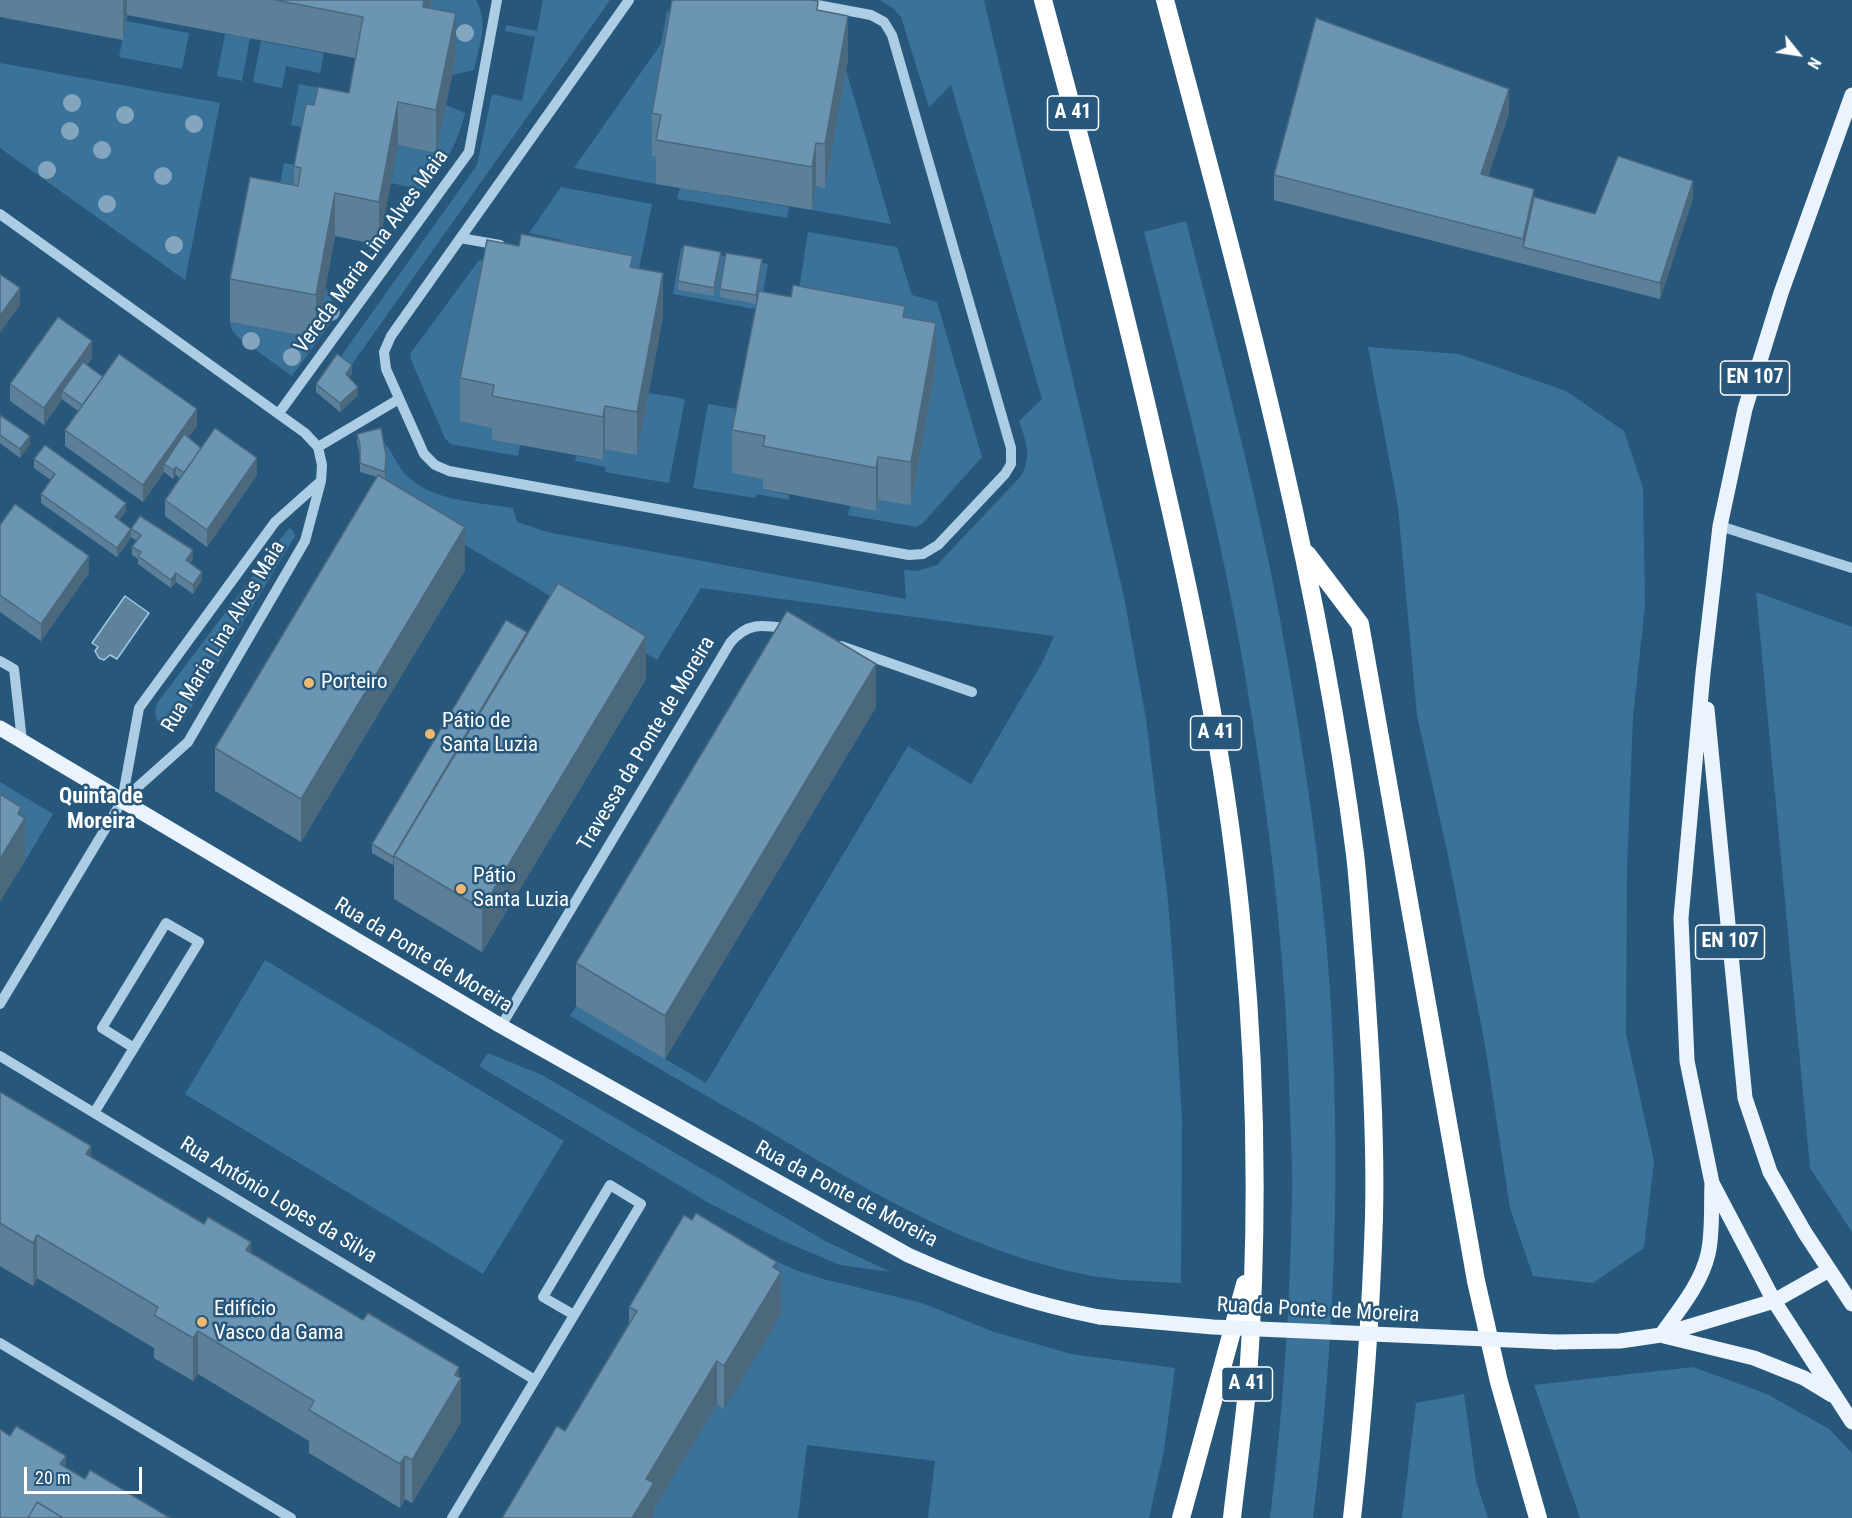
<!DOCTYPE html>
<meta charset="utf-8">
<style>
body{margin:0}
#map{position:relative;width:1852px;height:1518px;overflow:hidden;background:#27587c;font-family:"Roboto Condensed",sans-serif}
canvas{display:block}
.north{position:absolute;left:1768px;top:24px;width:60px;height:60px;-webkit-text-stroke:4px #27587c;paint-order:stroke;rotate:120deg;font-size:16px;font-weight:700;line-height:24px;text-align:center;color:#fff}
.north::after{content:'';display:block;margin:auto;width:21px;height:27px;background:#fff;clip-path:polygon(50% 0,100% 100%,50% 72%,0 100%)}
.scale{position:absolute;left:24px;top:1467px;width:118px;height:27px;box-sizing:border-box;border:3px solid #fff;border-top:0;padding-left:8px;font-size:18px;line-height:21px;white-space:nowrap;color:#fff;-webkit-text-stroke:4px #27587c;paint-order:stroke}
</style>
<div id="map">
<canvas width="1852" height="1518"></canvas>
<div class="north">N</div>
<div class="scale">20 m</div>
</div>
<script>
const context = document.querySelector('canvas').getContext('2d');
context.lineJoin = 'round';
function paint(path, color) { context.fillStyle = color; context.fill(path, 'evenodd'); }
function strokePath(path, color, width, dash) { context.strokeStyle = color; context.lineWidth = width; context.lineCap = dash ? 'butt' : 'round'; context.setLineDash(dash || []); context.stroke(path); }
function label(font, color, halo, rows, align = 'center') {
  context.font = font + ' "Roboto Condensed",sans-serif'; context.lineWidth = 5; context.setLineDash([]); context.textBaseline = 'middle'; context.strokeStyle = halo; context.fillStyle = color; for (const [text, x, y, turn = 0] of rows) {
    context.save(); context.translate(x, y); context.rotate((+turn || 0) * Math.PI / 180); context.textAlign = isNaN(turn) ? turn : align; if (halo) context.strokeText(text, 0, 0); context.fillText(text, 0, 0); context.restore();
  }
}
paint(new Path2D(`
 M432,0H476C489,22 479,47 474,70L452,75L423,50Z
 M543,0H610L348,370L337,362L477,165L492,94L522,101L535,37L505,31L506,25L537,31Z
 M880,0H984L1124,597L1146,719L1168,901L1174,980L1182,1120L1181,1283C1148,1281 1114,1281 1082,1274C968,1250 876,1195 778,1137C708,1097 639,1057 570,1016L576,1006L706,1083L908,746L971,784L1042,663L1054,636L701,588L657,660L405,509L413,495L385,484L386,463L382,441C393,450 396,466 407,476C434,502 478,502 513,508L517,522L547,532L906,599L904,570L917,571L937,565L1021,476C1032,456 1026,441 1019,421L1042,399L951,85L929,107L901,17L893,8Z
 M667,11L725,21L652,156L661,158L656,184L574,168L661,44Z
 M126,21L189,33L182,69L119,57Z
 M225,34L250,38L242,81L217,76Z
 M261,41L324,53L320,73L286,66L282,88L253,82Z
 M0,63L220,103L185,280L0,148Z
 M846,70L891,224L812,210L816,186L825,187Z
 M299,84L351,94L343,135L291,125Z
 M446,105L465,113C456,148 446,162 424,190L391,183L398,145L436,153Z
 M284,163L302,166L298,190L272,225Z
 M561,187L652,204L633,299L494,428L492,440L520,445L518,456L450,444L445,438L411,360L410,354L479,260L544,268L562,240L529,233Z
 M680,188L789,207L787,218L677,199Z
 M1186,221C1219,353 1255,485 1280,619C1302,742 1322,866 1330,991C1341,1166 1335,1344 1313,1518H1270C1283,1412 1290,1305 1292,1199C1293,1170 1291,1142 1290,1114C1287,979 1273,844 1251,711C1226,549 1184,390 1144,232Z
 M808,232L897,247L912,295L937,302L982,457L922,524L916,527L848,515L850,506L876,511L793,328Z
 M681,248L768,264L760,310L673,294Z
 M326,287L338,313L292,376L239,338L232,330L230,322L316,338Z
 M1368,347L1459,354L1566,391L1624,431L1643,488L1645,606L1633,717L1627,868L1626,1034L1654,1161L1644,1248L1593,1283L1533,1276L1510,1208L1485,1045L1450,865L1417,715L1398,507Z
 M649,393L685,399L669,483L605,472L606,467L575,461L576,456L602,460L605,449Z
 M708,404L744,410L765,479L763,489L789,495V500L756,494L755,498L693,488Z
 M289,528L293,530L295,536L183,721C168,735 148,720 158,702Z
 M1756,592L1852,627V1232L1810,1168Z
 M0,782L53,814L25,861L18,857L0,838Z
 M265,960L564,1141L483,1274L185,1094Z
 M488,1053L542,1075L827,1242L891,1272L840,1265L781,1240L707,1202L479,1066Z
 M753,1250L795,1270L823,1279L922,1303L994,1332L1033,1343L1071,1354L1175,1368L1164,1450L1149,1518H928L935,1461L807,1445L798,1518H648L717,1404L725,1408L781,1315Z
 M1693,1367L1767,1394L1829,1429L1852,1453V1518H1580L1534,1385Z
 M1464,1394L1476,1481L1488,1518H1402L1416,1403Z`), '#3b7299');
const water = new Path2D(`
 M125,596L149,613L117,659L110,655L104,660L99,658L95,651L98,647L92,643Z`);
paint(water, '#5f829b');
strokePath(water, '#a1c9e4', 1.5);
strokePath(new Path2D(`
 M629,0L391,336L384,352L386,369L424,454L435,465L449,471L909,555L923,554L938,545L1005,474L1011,464V448L892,35L884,22L871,15L791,0
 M0,214L305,433L318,447L322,465L321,481L305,541L188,742L122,801L0,1004
 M460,238L500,245
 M279,413L469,152L497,0
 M318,447L399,399
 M1720,526L1852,568
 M841,646L972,692
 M0,661L14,669L22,741
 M122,801L139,708L275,522L321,481
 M501,1026L730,643C748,621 764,625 789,629
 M0,1056L535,1380
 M94,1113L199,942L166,923L102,1028L134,1048
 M0,1343L291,1518
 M452,1518L641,1204L610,1185L543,1297L574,1315`), '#accde4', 10);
strokePath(new Path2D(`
 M1852,95L1781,293L1745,409L1720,526L1703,673L1681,918L1687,1061L1712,1183L1774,1301L1852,1422
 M1707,709L1745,1098L1770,1172L1805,1233L1852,1304
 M0,728L501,1026L908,1255C970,1283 1032,1304 1099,1317
 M1661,1335C1679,1310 1701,1284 1708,1254C1713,1233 1711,1205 1712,1183
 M1664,1336L1754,1358L1804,1378L1832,1395
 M1555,1342L1620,1341L1661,1335L1774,1301L1829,1270`), '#ebf4fc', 15);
strokePath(new Path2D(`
 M1043,0C1086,160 1128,319 1164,481C1199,632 1229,784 1243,938C1257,1085 1258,1233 1248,1379C1244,1426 1237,1472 1232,1518
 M1165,0C1240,282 1318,564 1355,854C1359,889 1361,926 1364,962C1370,1046 1376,1132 1374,1217C1371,1318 1363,1418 1352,1518
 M1307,554L1360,624L1476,1281L1499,1382L1538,1518
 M1181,1518L1245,1284`), '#fff', 18);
strokePath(new Path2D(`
 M1099,1317L1213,1327L1555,1342`), '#ebf4fc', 15);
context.fillStyle = '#83a5bd';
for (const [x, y] of [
 [465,33],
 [72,103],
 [125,115],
 [194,124],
 [70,131],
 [102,150],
 [47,170],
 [163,176],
 [107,204],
 [174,245],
 [331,312],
 [251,341],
 [292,357]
]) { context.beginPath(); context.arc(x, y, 9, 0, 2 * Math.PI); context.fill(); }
paint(new Path2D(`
 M0,0H432L431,8L456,56L436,153L398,145L379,245L335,236L316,338L230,322V279L294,185V166L314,105L349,93L355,58L127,15L123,40L0,17Z
 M818,11L848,59L825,188L816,186L812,210L656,184V157L652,156V113Z
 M1509,113L1488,176L1534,197L1595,214L1693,198L1660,299L1274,200V175Z
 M721,261L714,296L678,290V281Z
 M633,267L663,316L637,455L605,449L603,460L492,440V428L460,421V378Z
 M762,268L756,304L720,297V289Z
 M905,317L936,366L911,505L878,500L876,511L763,489V479L732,473V430Z
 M92,358L86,365L103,377L197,426L188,437L201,448L257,475L207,547L165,516V500L180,478L176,475L173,479L164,472L143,502L65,446V430L78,411L62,399L44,425L10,401V384Z
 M352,373L349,378L358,395L340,412L316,392V384Z
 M0,415L30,444L20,458L0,443Z
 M357,434L386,455L385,480L465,570L301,842L215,791V748L377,477L360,472V454L357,443Z
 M34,459L126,511L119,520L131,529L193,559L190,563L202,580L193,594L176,582L171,588L138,564V559L132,555V547L137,541L131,537L117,557L41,503V494L51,480L34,468Z
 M0,525L89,573L41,641L0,612Z
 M527,634L646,679L482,952L394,899V862L393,865L372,853V844Z
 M876,707L665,1059L576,1006V963Z
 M0,1092L91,1157L459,1378L461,1422L412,1503L405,1499L400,1508L309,1453V1441L198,1374L193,1381L154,1358V1348L37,1278L33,1286L0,1266Z
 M777,1269L781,1315L724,1409L717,1404L654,1509V1518L565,1431L629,1323V1307Z`), '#5d809a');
paint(new Path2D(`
 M123,0H127V15L123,40Z
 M424,0H432L423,50V7Z
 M456,13V56L436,153V110Z
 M848,16V59L825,188V144Z
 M1509,89V113L1481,199V174Z
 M398,102V145L379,245V202Z
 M816,143V186L812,210V167Z
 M1693,181V198L1660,299V283Z
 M1534,189V214L1523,247V239Z
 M335,193V236L316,338V295Z
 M721,252V261L714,296V288Z
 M762,259V268L756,304V295Z
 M663,273V316L637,455V412Z
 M20,288V305L0,333V316Z
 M936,323V366L911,505V462Z
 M92,341V358L66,394L62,391V399L44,425V408Z
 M352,365V373L346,382V374Z
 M358,387V395L340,412V403Z
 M605,406V449L603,460V417Z
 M197,409V426L168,466L164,464V472L143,502V485Z
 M30,436V444L20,458V449Z
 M878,457V500L876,511V468Z
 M257,458V475L207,547V530Z
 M176,467V475L173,479V470Z
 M126,503V511L115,525V517Z
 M465,527V570L301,842V799Z
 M131,529V537L117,557V548Z
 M193,550V559L186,568V560Z
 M89,556V573L41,641V624Z
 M202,572V580L193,594V585Z
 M176,573V582L171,588V580Z
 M527,632V640L394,856V862L393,865V857Z
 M646,636V679L482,952V909Z
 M876,664V707L665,1059V1016Z
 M21,807V823L25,818V861L0,902V859L18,814Z
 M91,1146V1190L86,1154Z
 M37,1235V1278L33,1286V1243Z
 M251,1242V1285L246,1250Z
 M777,1262V1279L781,1272V1315L724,1409V1366Z
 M198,1331V1374L193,1381V1338Z
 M717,1361V1404L654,1509V1518H632L646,1479Z
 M459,1367V1381L461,1378V1422L412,1503V1460Z
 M66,1456V1464L60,1473V1464Z
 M405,1456V1499L400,1508V1464Z`), '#4c687d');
const building = new Path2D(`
 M275,0H424L423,7L456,13L436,110L398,102L379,202L335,193L316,295L230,279L250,177L298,186L301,168L294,166L306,104L314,105L318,87L349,93L363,17Z
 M672,0H811L818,1L817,10L848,16L825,144L816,143L812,167L656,140L661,115L652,113Z
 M1316,18L1509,89L1481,174L1534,189L1523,239L1274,175Z
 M1618,156L1693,181L1660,283L1523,247L1534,197L1595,214Z
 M521,234L633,256L630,267L663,273L637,412L605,406L603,417L492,396L494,385L460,378L487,240L519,246Z
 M684,245L721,252L714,288L678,281Z
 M726,253L762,259L756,295L720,289Z
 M0,274L20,288L0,316Z
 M793,285L905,306L903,317L936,323L911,462L878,457L876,468L763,446L765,436L732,430L759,291L791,297Z
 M58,317L92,341L44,408L10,384Z
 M119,354L197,409L143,485L65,430Z
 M337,354L352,365L346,374L358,387L340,403L316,384Z
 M83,362L103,377L82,405L62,391Z
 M0,415L30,436L20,449L0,435Z
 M215,428L257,458L207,530L165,500Z
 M381,428L386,455L385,472L360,463V445L357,434Z
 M184,434L201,448L184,473L176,467L173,470L164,464Z
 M45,445L126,503L115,517L131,529L117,548L41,494L55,474L34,459Z
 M378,475L465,527L301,799L215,748Z
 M15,504L89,556L41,624L0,595V525Z
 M140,516L193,550L186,560L202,572L193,585L176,573L171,580L138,556L141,552L132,547L141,535L131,529Z
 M558,583L646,636L482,909L394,856Z
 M787,611L876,664L665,1016L576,963Z
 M506,620L527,632L393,857L372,844Z
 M0,794L21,807L18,814L25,818L0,859Z
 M0,1092L91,1146L86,1154L204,1224L208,1217L251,1242L246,1250L363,1320L368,1313L459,1367L455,1375L461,1378L412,1460L405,1456L400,1464L309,1410L314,1401L198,1331L193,1338L154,1315L158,1307L37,1235L33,1243L0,1223Z
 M696,1213L777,1262L773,1267L781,1272L724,1366L717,1361L646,1479L654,1483L632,1518H502L557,1426L565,1431L637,1311L629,1307L684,1215L692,1220Z
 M16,1426L66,1456L60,1464L85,1479L90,1470L170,1518H63L37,1502L28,1518H0V1429L10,1436Z
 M37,1502L63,1518H28Z`);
paint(building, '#6c95b3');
strokePath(building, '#4c687d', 1.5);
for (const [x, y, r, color] of [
 [309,683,6,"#ecb872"],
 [430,734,6,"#ecb872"],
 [461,889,6,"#ecb872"],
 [202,1322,6,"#ecb872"]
]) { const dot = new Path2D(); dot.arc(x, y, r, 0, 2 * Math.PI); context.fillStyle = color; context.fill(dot); strokePath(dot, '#27587c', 2); }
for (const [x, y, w] of [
 [1073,113,51],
 [1755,378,69],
 [1216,733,51],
 [1730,942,69],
 [1247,1384,51]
]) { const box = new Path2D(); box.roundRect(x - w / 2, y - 17, w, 34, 4.5); context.fillStyle = '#27587c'; context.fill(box); strokePath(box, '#fff', 1.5); }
label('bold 20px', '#fff', null, [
 ["A 41",1073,113],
 ["EN 107",1755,378],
 ["A 41",1216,733],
 ["EN 107",1730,942],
 ["A 41",1247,1384]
]);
label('21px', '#fff', '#27587c', [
 ["Vereda Maria Lina Alves Maia",372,252,-54],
 ["Rua Maria Lina Alves Maia",224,637,-59],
 ["Travessa da Ponte de Moreira",647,744,-59],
 ["Rua da Ponte de Moreira",423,956,31],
 ["Rua da Ponte de Moreira",846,1195,28],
 ["Rua António Lopes da Silva",278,1201,31],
 ["Rua da Ponte de Moreira",1318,1311,3]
]);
label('21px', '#fff', '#27587c', [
 ["Porteiro",321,683],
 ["Pátio de",442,722],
 ["Santa Luzia",442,746],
 ["Pátio",473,877],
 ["Santa Luzia",473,901],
 ["Edifício",214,1310],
 ["Vasco da Gama",214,1334]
], 'left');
label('bold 22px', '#fff', '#27587c', [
 ["Quinta de",101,797],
 ["Moreira",101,822]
]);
</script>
